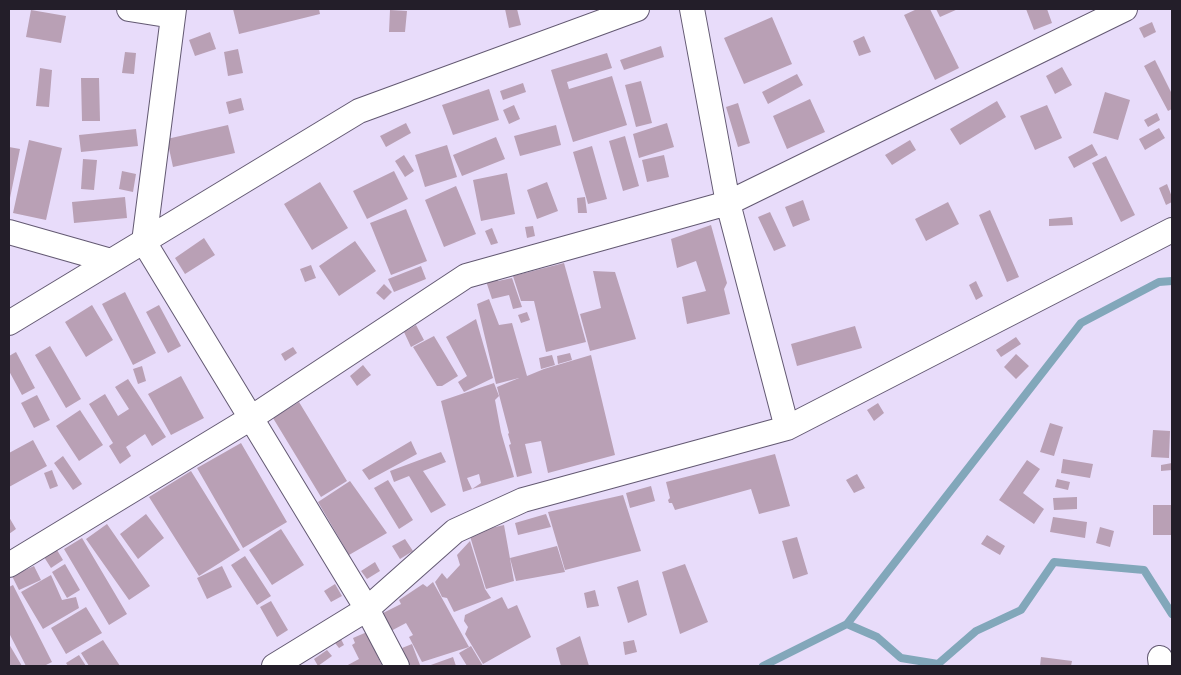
<!DOCTYPE html>
<style>
body{margin:0}
#map{position:relative;width:1181px;height:675px;overflow:hidden;background:#e8dcfa;font-family:"Public Sans",sans-serif}
canvas{display:block}
.frame{position:absolute;inset:0;border:10px solid #231e29;pointer-events:none}
</style>
<div id="map">
<canvas width="1181" height="675"></canvas>
<div class="frame"></div>
</div>
<script>
const context = document.querySelector('canvas').getContext('2d');
context.lineJoin = 'round';
function strokePath(path, color, width, dash) { context.strokeStyle = color; context.lineWidth = width; context.lineCap = dash ? 'butt' : 'round'; context.setLineDash(dash || []); context.stroke(path); }
function paint(path, color) { context.fillStyle = color; context.fill(path, 'evenodd'); }
strokePath(new Path2D(`
 M847,624L877,637L901,658L938,664L976,631L1021,610L1054,562L1144,570L1172,614
 M763,666L847,624L1081,323L1159,282L1172,281`), '#82a7ba', 8);
paint(new Path2D(`
 M233,9H319L320,14L239,34Z
 M505,9H517L521,25L509,28Z
 M917,9H930L959,68L935,80L904,15Z
 M936,9H958L940,17Z
 M1026,9H1047L1052,23L1034,30Z
 M31,10L66,16L61,43L26,37Z
 M390,10L407,11L405,32H389Z
 M772,17L792,64L744,84L724,38Z
 M1152,22L1156,32L1144,38L1139,28Z
 M210,32L216,49L195,56L189,40Z
 M864,36L871,52L859,56L853,41Z
 M661,46L664,57L624,70L620,60Z
 M238,49L243,73L228,76L224,52Z
 M125,52L136,53L134,74L122,73Z
 M607,53L612,68L567,82L569,89L612,76L627,125L573,142L551,70Z
 M1155,60L1172,94V109L1168,111L1144,66Z
 M1062,67L1072,85L1055,94L1046,76Z
 M40,68L52,70L49,107L36,106Z
 M797,74L803,85L768,104L762,92Z
 M81,78H99L100,121H82Z
 M641,81L652,123L636,127L625,85Z
 M523,83L526,92L503,100L500,91Z
 M489,89L499,120L453,135L442,105Z
 M1105,92L1130,100L1118,140L1093,133Z
 M241,98L244,110L229,114L226,102Z
 M810,99L825,132L787,149L773,116Z
 M997,101L1006,117L960,145L950,129Z
 M738,103L750,143L738,147L726,107Z
 M514,105L520,119L509,124L503,110Z
 M1047,105L1062,138L1035,150L1020,116Z
 M1157,113L1160,120L1148,127L1144,120Z
 M406,123L411,133L386,147L380,136Z
 M667,123L674,147L639,158L633,134Z
 M228,125L235,153L173,167L167,139Z
 M556,125L561,145L520,156L514,136Z
 M1159,128L1165,138L1145,150L1139,139Z
 M136,129L138,146L81,152L79,135Z
 M625,136L639,186L623,191L609,141Z
 M496,137L505,159L462,176L453,155Z
 M29,140L62,148L46,220L13,213Z
 M910,140L916,150L892,165L885,155Z
 M1092,144L1098,155L1074,168L1068,157Z
 M447,145L457,177L425,187L415,155Z
 M592,146L607,199L588,204L573,152Z
 M9,147L20,149L10,198H9Z
 M404,155L414,171L405,177L395,161Z
 M664,155L669,177L647,182L642,160Z
 M1106,156L1135,215L1121,222L1092,163Z
 M83,159L97,160L94,190L81,189Z
 M122,171L136,174L133,192L119,189Z
 M394,171L408,199L367,219L353,191Z
 M507,173L515,214L481,221L473,180Z
 M320,182L348,228L312,250L284,204Z
 M547,182L558,211L537,219L527,190Z
 M1167,184L1172,197V202L1166,205L1159,188Z
 M456,186L476,234L444,247L425,200Z
 M125,197L127,218L74,223L72,202Z
 M585,197L587,213H578L577,198Z
 M803,200L810,220L793,227L785,207Z
 M948,202L959,224L926,241L915,219Z
 M406,209L427,261L391,275L370,223Z
 M990,210L1019,277L1007,282L979,215Z
 M770,212L786,246L774,251L758,217Z
 M1072,217L1073,225L1049,226V219Z
 M711,225L727,283L724,289L730,314L687,324L682,297L706,291L696,261L677,268L671,239Z
 M533,226L535,236L527,238L525,227Z
 M492,228L498,243L491,245L485,231Z
 M204,238L215,255L185,274L175,258Z
 M355,241L376,271L339,296L319,266Z
 M564,263L586,342L546,352L534,301H521L513,276Z
 M311,265L316,278L305,282L300,269Z
 M421,266L426,279L394,292L388,279Z
 M593,271L615,272L636,339L590,351L580,314L601,308Z
 M495,272L498,281L512,278L522,307L513,309L509,295L492,299L484,275Z
 M976,281L983,296L976,300L969,285Z
 M384,284L392,292L384,300L376,293Z
 M125,292L156,353L133,365L102,304Z
 M489,299L499,325L512,323L527,376L544,369L591,355L615,455L548,473L541,441L525,444L532,473L517,477L509,445L511,444L508,434L509,433L497,387L519,378L496,384L477,304Z
 M92,305L113,340L86,357L65,322Z
 M159,305L181,346L168,353L146,312Z
 M527,312L530,320L521,323L518,315Z
 M476,319L493,378L464,392L458,382L467,376L446,337Z
 M416,325L424,340L411,347L404,332Z
 M855,326L862,348L797,366L791,344Z
 M434,336L458,376L442,386H437L413,347Z
 M1016,337L1021,344L1001,357L996,350Z
 M50,346L81,399L66,408L35,355Z
 M293,347L297,353L285,361L281,354Z
 M16,352L35,388L22,395L9,371V356Z
 M570,353L572,360L558,364L557,356Z
 M1016,354L1029,366L1016,379L1004,367Z
 M552,355L555,365L541,369L539,358Z
 M363,365L371,375L357,386L350,376Z
 M142,366L146,381L138,384L133,369Z
 M181,376L204,418L171,435L148,394Z
 M128,379L166,437L152,446L145,434L126,447L131,456L120,464L109,446L113,443L89,404L105,394L118,416L129,409L115,387Z
 M494,383L499,396L495,400L501,432L514,477L472,489L481,483L479,474L467,478L472,489L463,492L441,401Z
 M37,395L50,420L34,428L21,403Z
 M299,402L347,481L321,497L273,418Z
 M878,403L884,413L874,421L867,410Z
 M80,410L103,445L79,461L56,426Z
 M1050,423L1063,427L1054,456L1040,452Z
 M1153,430L1170,431L1169,458L1151,457Z
 M33,440L47,466L9,487V453Z
 M411,441L417,454L369,480L362,470Z
 M241,443L287,522L243,548L197,468Z
 M441,452L446,462L423,471L446,505L431,513L409,476L394,482L390,471Z
 M775,454L790,506L759,514L751,489L675,510L672,503H669L668,500L670,498L666,482Z
 M63,456L82,484L73,490L54,463Z
 M1063,459L1093,464L1090,478L1061,473Z
 M1027,460L1040,469L1023,493L1044,509L1034,524L999,500Z
 M1172,463V470L1161,471V465Z
 M52,470L58,486L50,489L44,473Z
 M191,471L240,550L199,576L149,497Z
 M857,474L865,488L854,493L846,480Z
 M1057,479L1070,482L1068,490L1055,487Z
 M388,480L413,520L399,529L374,488Z
 M350,481L387,533L349,555L318,502Z
 M651,486L655,501L630,508L626,493Z
 M623,495L641,551L565,570L548,512Z
 M1077,497V509L1054,510L1053,498Z
 M1153,505H1172V535H1153Z
 M146,514L164,538L138,559L120,534Z
 M546,514L551,527L518,535L515,523Z
 M9,517L16,529L9,534Z
 M1053,517L1087,522L1085,538L1050,532Z
 M107,524L150,586L129,600L86,539Z
 M504,525L514,581L486,589L469,533Z
 M1100,527L1114,531L1110,547L1096,543Z
 M281,529L304,565L272,585L249,550Z
 M987,535L1005,546L1000,555L981,544Z
 M797,537L808,574L793,579L782,541Z
 M82,538L127,614L109,625L64,549Z
 M405,539L413,551L400,559L392,546Z
 M470,541L485,589L491,598L454,612L447,598L442,597L435,582L442,573L447,579L460,565L457,555Z
 M557,546L565,572L516,581L510,558Z
 M57,550L63,560L51,568L44,557Z
 M245,556L271,596L257,605L231,565Z
 M375,562L380,571L367,579L361,571Z
 M65,564L80,590L67,598L52,572Z
 M685,564L708,622L680,634L662,572Z
 M34,566L41,580L19,590L12,576Z
 M222,566L232,587L207,599L197,578Z
 M51,575L62,600L76,597L79,608L43,629L21,592Z
 M638,580L647,615L628,623L617,587Z
 M433,582L469,647L422,662L409,637L413,635L406,623L389,632L381,614L401,604L399,600L423,584L427,587Z
 M335,584L342,596L331,602L324,591Z
 M13,585L52,662L44,666H26L9,633V587Z
 M595,590L599,606L587,608L584,593Z
 M502,597L508,609L517,605L531,637L483,664L465,634L468,627L464,621L465,615Z
 M271,601L288,630L277,637L260,607Z
 M86,607L102,633L66,654L51,628Z
 M367,632L382,666H346L359,659L352,645L355,643L353,638Z
 M580,636L589,666H561L556,648Z
 M341,639L344,645L339,648L335,643Z
 M103,640L120,666H89L81,653Z
 M634,640L637,652L625,655L623,642Z
 M9,644L22,666H9Z
 M412,644L420,665L416,666H410L402,648Z
 M471,646L483,666H467L459,653Z
 M327,650L332,656L318,666L314,659Z
 M79,655L86,666H68L66,663Z
 M453,657L456,666H428Z
 M1041,657L1072,661L1071,666H1040Z`), '#b9a0b5');
const street = new Path2D(`
 M129,9L173,16
 M174,9L144,242L367,609L397,666
 M692,9L728,203L787,428
 M9,232L111,261
 M9,323L359,111L637,9
 M9,565L251,418L466,276L728,203L1125,9
 M1160,658L1161,666
 M274,666L367,609L455,531L523,500L787,428L1172,230`);
strokePath(street, '#635972', 26);
strokePath(street, '#fff', 24);
</script>
